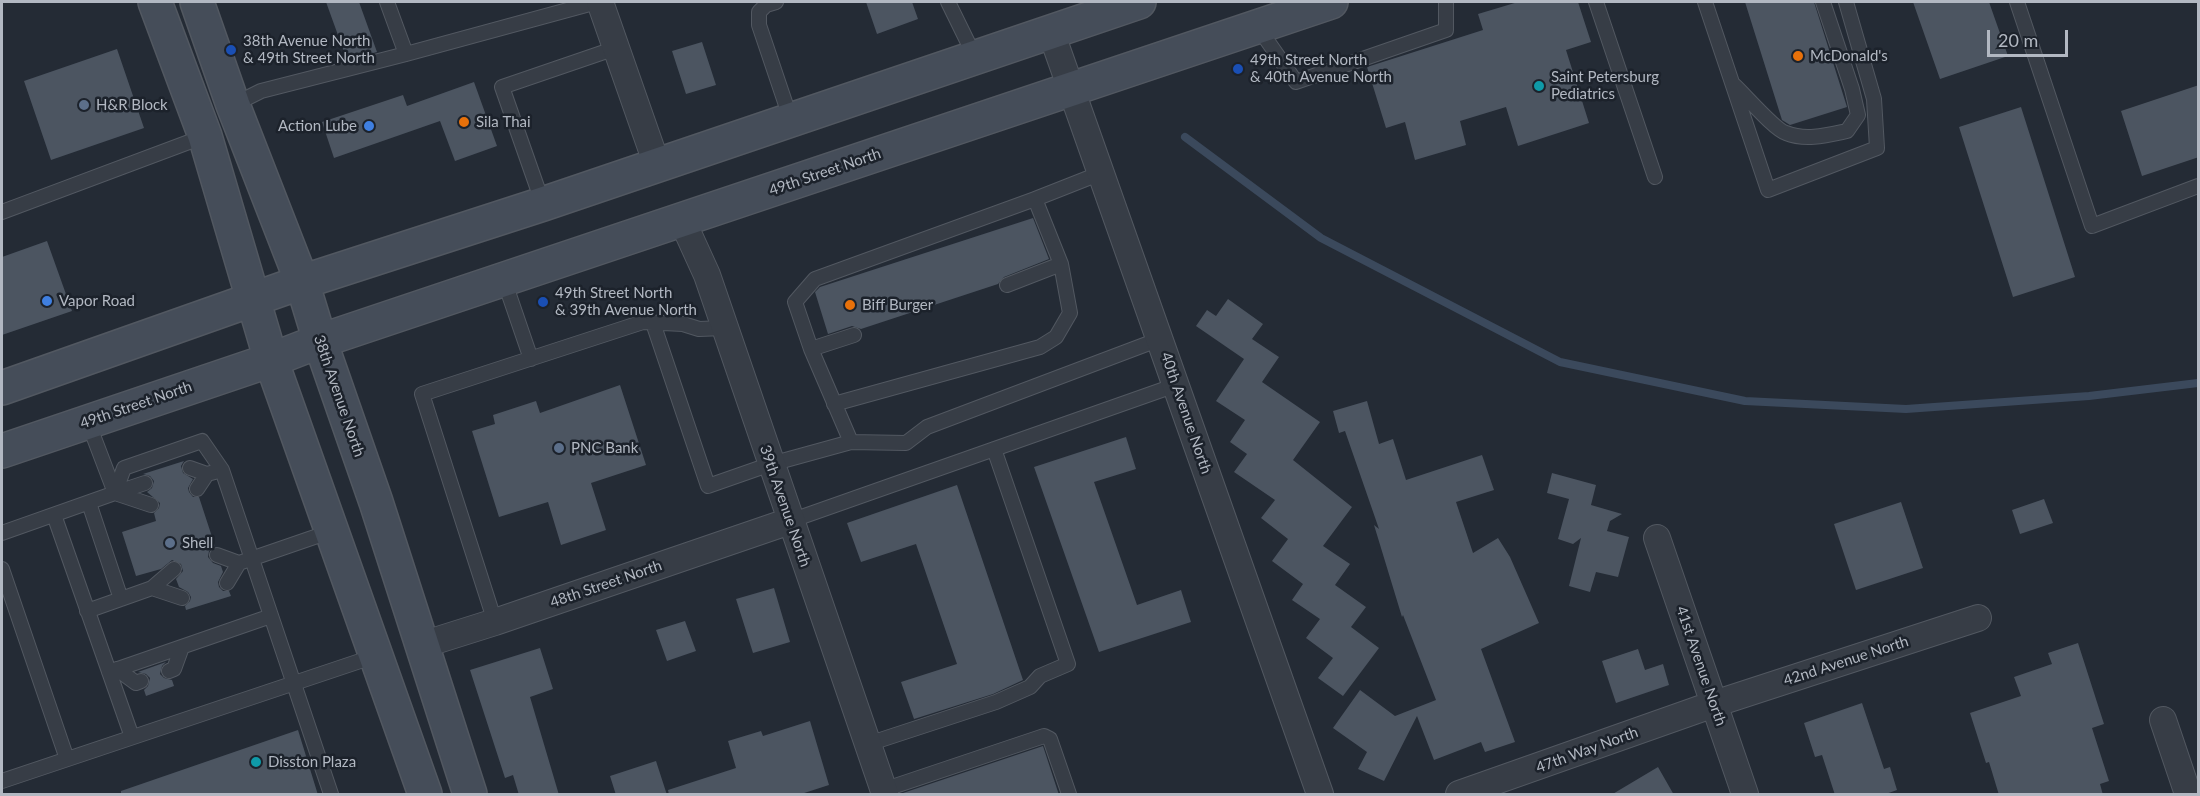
<!DOCTYPE html>
<style>
body{margin:0}
#map{position:relative;width:2200px;height:796px;overflow:hidden;background:#242b35;font-family:Lato,sans-serif}
canvas{display:block}
.frame{position:absolute;inset:0;border:3px solid #b2b8c2;pointer-events:none}
.scale{position:absolute;left:1987px;top:30px;width:81px;height:27px;box-sizing:border-box;border:3px solid #b2b8c2;border-top:0;padding-left:8px;font-size:18px;line-height:21px;white-space:nowrap;color:#b2b8c2;-webkit-text-stroke:4px #1c222b;paint-order:stroke}
</style>
<div id="map">
<canvas width="2200" height="796"></canvas>
<div class="frame"></div>
<div class="scale">20 m</div>
</div>
<script>
const context = document.querySelector('canvas').getContext('2d');
context.lineJoin = 'round';
function strokePath(path, color, width, dash) { context.strokeStyle = color; context.lineWidth = width; context.lineCap = dash ? 'butt' : 'round'; context.setLineDash(dash || []); context.stroke(path); }
function paint(path, color) { context.fillStyle = color; context.fill(path, 'evenodd'); }
function label(font, color, halo, rows, align = 'center') {
  context.font = font + ' Lato,sans-serif'; context.lineWidth = 5; context.setLineDash([]); context.textBaseline = 'middle'; context.strokeStyle = halo; context.fillStyle = color; for (const [text, x, y, turn = 0] of rows) {
    context.save(); context.translate(x, y); context.rotate((+turn || 0) * Math.PI / 180); context.textAlign = isNaN(turn) ? turn : align; if (halo) context.strokeText(text, 0, 0); context.fillText(text, 0, 0); context.restore();
  }
}
strokePath(new Path2D(`
 M1185,137L1321,238L1560,362L1745,401L1906,409L2089,396L2198,383`), '#3b495c', 8);
paint(new Path2D(`
 M326,2H359L377,52L347,60Z
 M866,2H912L918,19L877,34Z
 M1518,2H1578L1591,42L1566,50L1589,123L1518,146L1506,107L1460,121L1466,145L1415,160L1405,122L1386,128L1367,67L1483,30L1478,14Z
 M1745,2H1814L1847,107L1790,125L1782,120Z
 M1913,2H1989L2008,56L1940,79Z
 M702,42L716,85L686,94L672,51Z
 M117,49L144,128L51,160L24,81Z
 M474,82L497,146L455,161L440,121L334,158L322,122L403,95L407,106Z
 M2199,85V157L2142,176L2121,111Z
 M2021,107L2075,277L2013,297L1959,127Z
 M1033,218L1049,259L1004,277L998,284L861,329L852,326L828,334L815,292L820,287Z
 M47,241L72,311L2,335V257Z
 M1228,299L1263,324L1252,339L1279,357L1262,382L1320,422L1293,460L1352,507L1323,546L1350,564L1335,585L1366,607L1351,627L1379,648L1343,696L1318,678L1333,658L1306,638L1320,619L1292,600L1303,584L1272,561L1288,539L1261,518L1275,500L1234,472L1247,454L1230,442L1245,420L1216,401L1244,359L1196,326L1207,310L1216,316Z
 M620,385L646,465L591,483L606,530L561,545L548,502L499,517L472,431L495,424L493,415L536,401L540,413Z
 M1367,401L1379,444L1393,439L1406,480L1482,455L1494,490L1456,502L1473,553L1498,538L1510,557L1539,623L1481,649L1515,742L1485,752L1481,742L1434,760L1417,716L1384,781L1358,769L1367,752L1333,728L1360,690L1395,716L1436,700L1403,615L1402,617L1374,525L1379,529L1345,431L1339,433L1333,411Z
 M1126,437L1136,469L1094,482L1137,605L1181,590L1191,622L1099,652L1034,467Z
 M184,461L181,466L183,473L193,479L188,488L189,492L193,497H199L215,546L209,551L208,557L213,563L221,566L223,572L218,582L219,587L223,591H229L231,596L186,610L185,606L190,601L191,597L188,592L179,587L176,579L183,571L181,564L172,560L161,569L136,576L122,532L156,521L154,513L159,508L160,503L147,492L152,488L154,481L150,476L143,474Z
 M1552,473L1596,485L1591,505L1622,514L1610,521L1607,531L1629,537L1618,577L1596,572L1590,592L1569,586L1581,538L1573,544L1558,539L1569,499L1547,493Z
 M957,485L1023,680L993,694L914,719L901,682L957,664L916,544L861,562L847,523Z
 M2044,499L2053,523L2020,534L2012,510Z
 M1901,502L1923,568L1856,590L1834,524Z
 M774,588L790,642L753,653L736,599Z
 M685,621L696,651L667,661L656,630Z
 M2078,643L2104,724L2092,728L2109,781L2100,784L2103,795H1999L1989,762L1986,763L1970,713L2021,696L2014,677L2052,664L2048,653Z
 M540,648L553,689L530,697L559,795H519L513,775L505,778L470,670Z
 M1638,649L1645,670L1663,664L1669,685L1616,703L1602,661Z
 M166,662L162,666L160,674L164,678L172,680L174,686L146,696L144,690L148,686L150,678L146,674L138,672Z
 M1862,703L1884,769L1890,767L1897,790L1883,795H1835L1822,755L1815,757L1804,723Z
 M810,721L829,785L798,795H669L668,790L736,768L728,741L761,731L763,736Z
 M298,730L318,795H121V791Z
 M1043,746L1059,795H904L903,793Z
 M656,761L667,795H616L610,776Z
 M1658,767L1674,795H1611Z`), '#4c5561');
const service = new Path2D(`
 M387,2L406,54
 M776,2L766,5L759,12V25L791,120
 M948,2L975,57
 M1596,2L1655,177
 M1705,2L1768,190L1877,148L1874,99L1846,2
 M2017,2L2092,226L2198,186
 M1257,26L1296,82L1446,30V2
 M1734,85C1745,95 1775,130 1786,133C1806,141 1828,135 1847,131L1858,115L1852,89L1823,2
 M233,105L261,91L406,54L597,2
 M543,204L502,87L616,48
 M2,212L205,136
 M504,280L531,359
 M1007,285L1061,264
 M653,323L708,486L771,464L851,442L906,443L927,427L1160,339
 M811,349L854,335
 M834,404L1040,347L1056,337L1070,313L1061,264L1035,199
 M88,422L115,493
 M851,442L811,349L795,302L815,279L1035,199L1101,173
 M190,468L207,474
 M197,489L207,474L222,470
 M115,493L151,505
 M115,493L145,483
 M54,515L132,737
 M790,521L1176,385
 M2,533L115,493L124,468L202,441L222,470L331,794
 M217,555L239,563L227,583
 M239,563L332,531
 M2,569L67,759
 M152,588L174,569
 M121,599L152,588L182,598
 M87,611L121,599L89,503
 M495,622L422,394L643,322L683,324L699,329L724,328
 M117,669L136,683L141,681
 M169,671L174,669L182,647
 M109,672L271,616
 M868,744L996,702L1030,687L1040,676L1068,664L994,449
 M2,781L375,656
 M883,790L1044,736L1050,739L1069,794`);
const minor = new Path2D(`
 M600,2L657,165
 M1051,32L1320,794
 M682,220L707,275L885,794
 M1657,538L1745,794
 M422,645L495,622L790,521
 M2163,720L2188,794
 M1459,794L1714,704L1978,618`);
const secondary = new Path2D(`
 M155,2L205,136L271,360L425,794
 M197,2L233,105L302,282L320,341L376,502L470,794
 M2,388L302,282L543,204L1139,2
 M2,451L271,360L320,341L1331,2`);
strokePath(service, '#525861', 16);
strokePath(minor, '#525861', 28);
strokePath(secondary, '#525861', 36);
strokePath(service, '#373d46', 14);
strokePath(minor, '#373d46', 26);
strokePath(secondary, '#454d59', 33);
for (const [x, y, r, color] of [
 [231,50,6,"#1a4fb4"],
 [1798,56,6,"#e8710a"],
 [1238,69,6,"#1a4fb4"],
 [1539,86,6,"#0f9aa8"],
 [84,105,6,"#5c6f8a"],
 [464,122,6,"#e8710a"],
 [369,126,6,"#3f7fe0"],
 [47,301,6,"#3f7fe0"],
 [543,302,6,"#1a4fb4"],
 [850,305,6,"#e8710a"],
 [559,448,6,"#5c6f8a"],
 [170,543,6,"#5c6f8a"],
 [256,762,6,"#0f9aa8"]
]) { const dot = new Path2D(); dot.arc(x, y, r, 0, 2 * Math.PI); context.fillStyle = color; context.fill(dot); strokePath(dot, '#1c222b', 2); }
label('15px', '#b2b8c2', '#1c222b', [
 ["38th Avenue North",243,41],
 ["& 49th Street North",243,58],
 ["McDonald's",1810,56],
 ["49th Street North",1250,60],
 ["& 40th Avenue North",1250,77],
 ["Saint Petersburg",1551,77],
 ["Pediatrics",1551,94],
 ["H&R Block",96,105],
 ["Sila Thai",476,122],
 ["Action Lube",357,126,"right"],
 ["49th Street North",555,293],
 ["& 39th Avenue North",555,310],
 ["Vapor Road",59,301],
 ["Biff Burger",862,305],
 ["PNC Bank",571,448],
 ["Shell",182,543],
 ["Disston Plaza",268,762]
], 'left');
label('15px', '#b2b8c2', '#1c222b', [
 ["49th Street North",825,172,-19],
 ["38th Avenue North",339,396,71],
 ["49th Street North",136,405,-19],
 ["40th Avenue North",1186,413,71],
 ["39th Avenue North",785,506,71],
 ["48th Street North",606,584,-19],
 ["42nd Avenue North",1846,661,-18],
 ["41st Avenue North",1701,666,71],
 ["47th Way North",1587,750,-20]
]);
</script>
